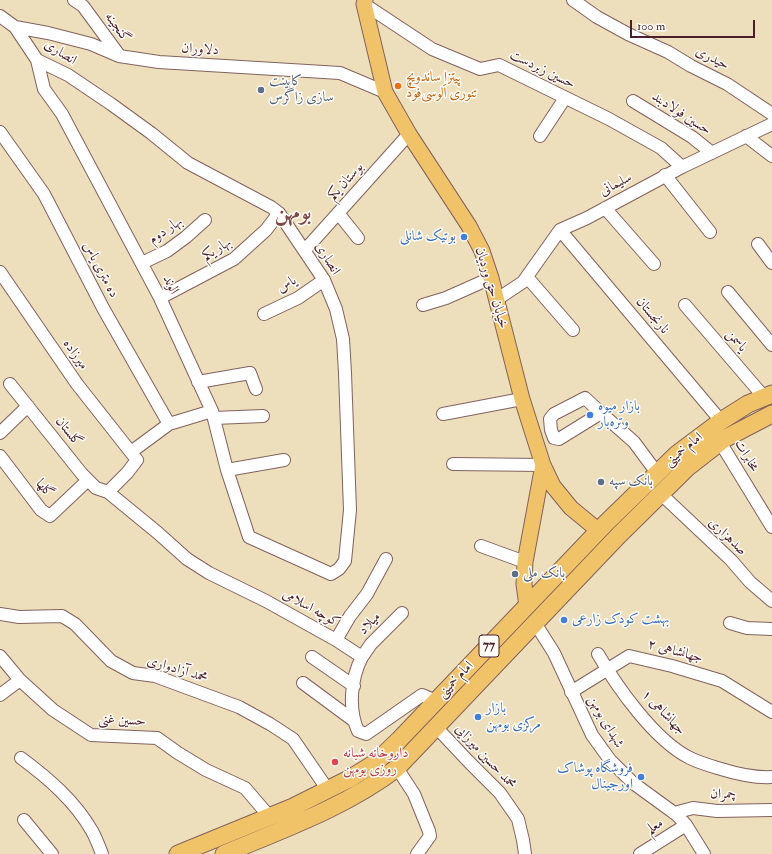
<!DOCTYPE html>
<meta charset="utf-8">
<style>
body{margin:0}
#map{position:relative;width:772px;height:854px;overflow:hidden;background:#eddfbc;font-family:"IM FELL Double Pica",serif}
canvas{display:block}
.scale{position:absolute;left:630px;top:20px;width:125px;height:18px;box-sizing:border-box;border:2px solid #4a1f2b;border-top:0;padding-left:5px;font-size:12px;line-height:14px;white-space:nowrap;color:#4a1f2b;-webkit-text-stroke:3px #fdfcf7;paint-order:stroke}
</style>
<div id="map">
<canvas width="772" height="854"></canvas>
<div class="scale">100 m</div>
</div>
<script>
const context = document.querySelector('canvas').getContext('2d');
context.lineJoin = 'round';
function strokePath(path, color, width, dash) { context.strokeStyle = color; context.lineWidth = width; context.lineCap = dash ? 'butt' : 'round'; context.setLineDash(dash || []); context.stroke(path); }
function label(font, color, halo, rows, align = 'center') {
  context.font = font + ' "IM FELL Double Pica",Amiri,serif'; context.lineWidth = 3; context.setLineDash([]); context.textBaseline = 'middle'; context.strokeStyle = halo; context.fillStyle = color; for (const [text, x, y, turn = 0] of rows) {
    context.save(); context.translate(x, y); context.rotate((+turn || 0) * Math.PI / 180); context.textAlign = isNaN(turn) ? turn : align; if (halo) context.strokeText(text, 0, 0); context.fillText(text, 0, 0); context.restore();
  }
}
const minor = new Path2D(`
 M74,0L83,6L119,55
 M573,0L597,17L628,34L668,52L691,66L727,84L772,114
 M364,4L432,49L480,69L499,65L609,119L661,148L682,167
 M0,16L15,27L37,60L68,75L111,104L151,133L188,163L271,207L279,213L324,280L336,309L343,339L345,373L350,510L345,561L339,569L331,574L249,537L227,470L212,411L160,298L62,114L44,89L37,60
 M15,27L48,33L91,44L119,56L159,62L340,73L385,92
 M633,101L692,137L712,153
 M0,132L44,194L103,308L169,424
 M540,136L565,98
 M746,136L772,156
 M665,175L710,232
 M605,208L654,264
 M338,213L358,238
 M560,230L721,421
 M758,244L772,263
 M305,250L409,134
 M142,263L167,251L186,237L205,220
 M0,272L77,384L137,460L127,473L108,492
 M527,277L573,330
 M728,292L772,345
 M160,298L234,259L266,230L279,213
 M496,300L523,282L560,230L587,218L682,167L772,124
 M423,305L446,298L491,278
 M685,305L764,397
 M264,314L298,298L324,280
 M198,382L250,373L256,389
 M10,384L82,474L96,488L108,492L158,533L187,559L209,573L266,601L336,640L362,657C351,678 348,709 358,731L366,734L422,695L436,701
 M601,413L585,398L554,414L550,419L551,430L554,438L559,439L601,413L634,442L657,473
 M443,414L522,399
 M214,418L263,416
 M0,433L28,406
 M720,442L772,527
 M131,452L169,424L212,411
 M0,456L41,510L50,516L88,480
 M453,464L543,465
 M227,470L284,460
 M661,494L731,560L750,582L772,601
 M481,546L525,562
 M0,614L19,617L62,616L75,624L111,661L133,673L155,676L239,707L270,724L293,739L328,790
 M535,623L554,653L592,735L610,760L633,783L677,815L686,825L704,854
 M730,623L747,628L772,629
 M336,640L350,616L367,594L386,559
 M598,654C617,687 655,741 690,758C700,763 711,766 721,769C737,774 755,778 772,777
 M0,656L20,680L53,710L91,735L157,738L178,753L206,770L245,788L269,816
 M312,657L354,686
 M362,657L371,644L402,613
 M303,683L353,720
 M571,692L629,656L672,666L722,681L772,712
 M0,695L20,680
 M436,727L469,762L500,793L518,819L523,840L525,854
 M21,758C48,778 75,801 92,831C96,838 99,846 102,854
 M397,768L414,794L429,831L430,836L417,854
 M674,813L693,808L717,811L772,810
 M24,820L52,854
 M640,854L686,825`);
const major = new Path2D(`
 M365,0L364,4L385,92L409,134L469,226L482,251L491,278L522,399L543,465L553,486L571,508L599,531
 M527,606L524,584L525,562L543,465`);
const highway = new Path2D(`
 M178,854L293,807L349,779L375,763L399,740L606,523L677,454L721,421L748,404L772,394
 M224,854C283,829 346,807 397,768L619,535L688,467L724,439L772,414`);
strokePath(minor, '#83625e', 14);
strokePath(major, '#83625e', 17);
strokePath(highway, '#83625e', 19);
strokePath(minor, '#fff', 12);
strokePath(major, '#f1c369', 15);
strokePath(highway, '#f1c369', 17);
for (const [x, y, r, color] of [
 [398,86,4,"#e8710a"],
 [261,90,4,"#5c6f8a"],
 [464,237,4,"#3f7fe0"],
 [590,415,4,"#3f7fe0"],
 [601,482,4,"#5c6f8a"],
 [515,574,4,"#5c6f8a"],
 [564,620,4,"#3f7fe0"],
 [478,717,4,"#3f7fe0"],
 [335,762,4,"#e0444e"],
 [641,777,4,"#3f7fe0"]
]) { const dot = new Path2D(); dot.arc(x, y, r, 0, 2 * Math.PI); context.fillStyle = color; context.fill(dot); strokePath(dot, '#fdfcf7', 1.5); }
for (const [x, y, w] of [
 [489,646,20]
]) { const box = new Path2D(); box.roundRect(x - w / 2, y - 11, w, 22, 3); context.fillStyle = '#fdfcf7'; context.fill(box); strokePath(box, '#4a1f2b', 1); }
label('bold 13px', '#4a1f2b', null, [
 ["77",489,646]
]);
label('14px', '#4a1f2b', '#fdfcf7', [
 ["گنجینه",117,28,54],
 ["دلاوران",200,50,4],
 ["انصاری",60,53,32],
 ["حیدری",712,59,27],
 ["حسین زبردست",542,70,26],
 ["حسین فولادبند",681,114,33],
 ["بوستان یکم",346,182,-48],
 ["سلیمانی",616,185,-28],
 ["بهار دوم",166,231,-34],
 ["بهار یکم",217,250,-32],
 ["انصاری",327,259,59],
 ["ده متری یاس",100,270,62],
 ["الوند",170,285,63],
 ["یاس",287,285,-30],
 ["خیابان حق وردیان",491,288,73],
 ["نارنجستان",652,316,50],
 ["یاسمن",736,341,50],
 ["میرزاده",75,355,55],
 ["گلستان",68,432,52],
 ["امام خمینی",684,450,-39],
 ["مخابرات",746,456,59],
 ["گلها",44,489,50],
 ["صدهزاری",727,537,44],
 ["کوچه اسلامی",311,609,29],
 ["میلاد",370,624,-47],
 ["جهانشاهی ۲",675,652,15],
 ["محمد آزادواری",177,670,17],
 ["امام خمینی",456,680,-46],
 ["جهانشاهی ۱",663,713,46],
 ["حسین غنی",122,721,3],
 ["شهدای بومهن",605,722,60],
 ["محمد حسین میرزایی",485,757,47],
 ["چمران",723,795,1],
 ["معلم",655,827,-32]
]);
label('14px', '#c56008', '#fdfcf7', [
 ["پیتزا ساندویچ",406,78],
 ["تنوری اَلوسی‌‌فود",406,94]
], 'left');
label('14px', '#4e5e75', '#fdfcf7', [
 ["کابینت",269,82],
 ["سازی زاگرس",269,98],
 ["بانک سپه",609,482],
 ["بانک ملی",523,574]
], 'left');
label('14px', '#366cbe', '#fdfcf7', [
 ["بوتیک شانلی",456,237,"right"],
 ["بازار میوه",598,407],
 ["وتره‌بار",598,423],
 ["بهشت کودک زارعی",572,620],
 ["بازار",486,709],
 ["مرکزی بومهن",486,725],
 ["فروشگاه پوشاک",633,769,"right"],
 ["اورجینال",633,785,"right"]
], 'left');
label('14px', '#be3a42', '#fdfcf7', [
 ["داروخانه شبانه",343,754],
 ["روزی بومهن",343,770]
], 'left');
label('bold 22px', '#814849', '#fdfcf7', [
 ["بومهن",293,214]
]);
</script>
